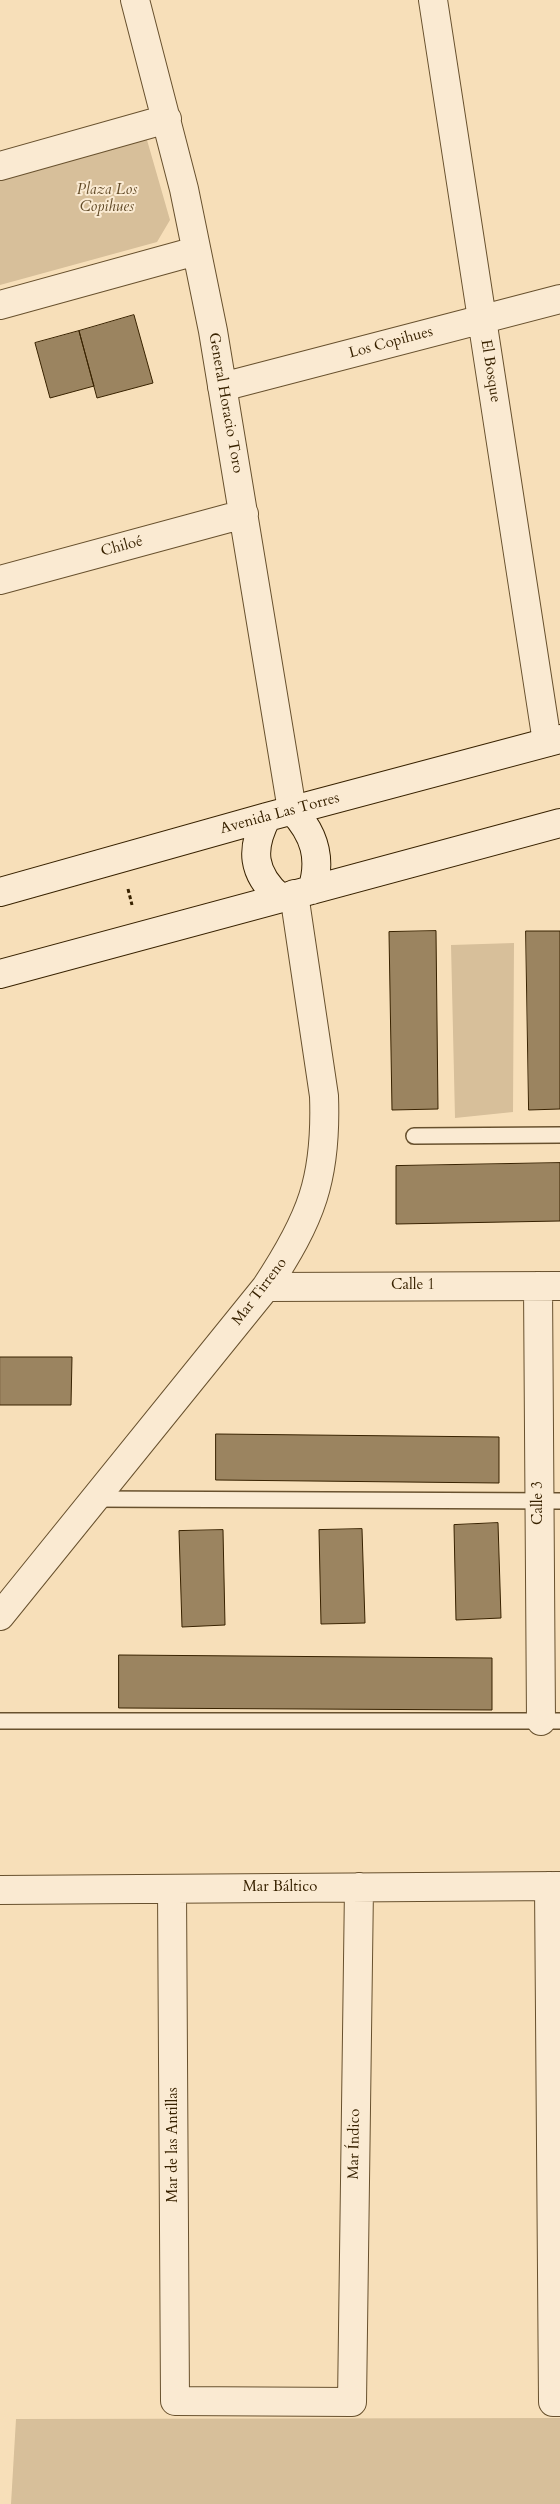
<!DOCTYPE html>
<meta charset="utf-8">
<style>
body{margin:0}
canvas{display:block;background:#f7dfb9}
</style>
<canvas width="560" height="2504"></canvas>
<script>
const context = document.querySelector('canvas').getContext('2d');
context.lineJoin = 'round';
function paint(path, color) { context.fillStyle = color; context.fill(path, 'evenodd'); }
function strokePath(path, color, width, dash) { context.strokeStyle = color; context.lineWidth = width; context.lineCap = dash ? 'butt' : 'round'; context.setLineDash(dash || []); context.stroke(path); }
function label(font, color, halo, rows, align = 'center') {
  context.font = font + ' Cardo,serif'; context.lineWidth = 4; context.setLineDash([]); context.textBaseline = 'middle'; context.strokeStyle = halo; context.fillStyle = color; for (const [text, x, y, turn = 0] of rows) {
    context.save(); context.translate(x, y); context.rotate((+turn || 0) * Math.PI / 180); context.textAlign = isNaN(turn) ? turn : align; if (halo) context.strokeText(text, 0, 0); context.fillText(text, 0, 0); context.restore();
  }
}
paint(new Path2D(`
 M145,133L170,220L157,242L0,285V174Z
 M514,943L513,1112L455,1118L451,945Z
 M560,2418V2504H11L16,2419Z`), '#d7bf9a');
const building = new Path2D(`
 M134,315L153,383L97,398L79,331Z
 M79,331L94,386L50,398L35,343Z
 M436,931L438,1109L392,1110L389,932Z
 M526,931H560V1109L529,1110Z
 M560,1163V1221L396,1224V1166Z
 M0,1357H72L71,1405H0Z
 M216,1434L499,1437V1483L216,1480Z
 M498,1523L501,1618L456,1620L454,1525Z
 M362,1529L365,1623L321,1624L319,1530Z
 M223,1530L225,1625L182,1627L179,1531Z
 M119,1655L492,1658V1710L119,1708Z`);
paint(building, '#9b8460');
strokePath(building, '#382200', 1);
const lane = new Path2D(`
 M414,1136L560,1135
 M93,1499L560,1501
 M0,1721H560`);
const street = new Path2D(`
 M135,0L184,189L213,331L292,810
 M433,0L547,742
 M0,166L167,119
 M0,305L196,251
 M222,387L560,299
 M0,580L244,514
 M538,1286L541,1721
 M266,1287L560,1286
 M0,1616L266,1287C311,1219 327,1179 324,1096L294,894
 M549,1886L553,2402H560
 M172,1889L175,2401L352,2402L359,1887
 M0,1890L560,1886`);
const secondary = new Path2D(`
 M292,810C315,834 322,859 312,890
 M267,817C250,849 252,873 280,898
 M0,892L267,817L560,739
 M0,974L560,823`);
strokePath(lane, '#68512e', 18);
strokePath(street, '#68512e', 30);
strokePath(secondary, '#382200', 30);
strokePath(new Path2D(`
 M128,889L132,905`), '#382200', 3, [4, 2.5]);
strokePath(lane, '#faead2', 15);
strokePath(street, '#faead2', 28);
strokePath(secondary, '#faead2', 28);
label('italic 15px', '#604926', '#faead2', [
 ["Plaza Los",107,191],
 ["Copihues",107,208]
]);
label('15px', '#382200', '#faead2', [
 ["Los Copihues",391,343,-15],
 ["El Bosque",490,371,81],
 ["General Horacio Toro",225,403,80],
 ["Chiloé",122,547,-15],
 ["Avenida Las Torres",280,814,-15],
 ["Calle 1",413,1286],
 ["Mar Tirreno",260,1292,-53],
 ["Calle 3",539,1503,-90],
 ["Mar Báltico",280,1888],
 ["Mar Índico",355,2144,-89],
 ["Mar de las Antillas",174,2145,-90]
]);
</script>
